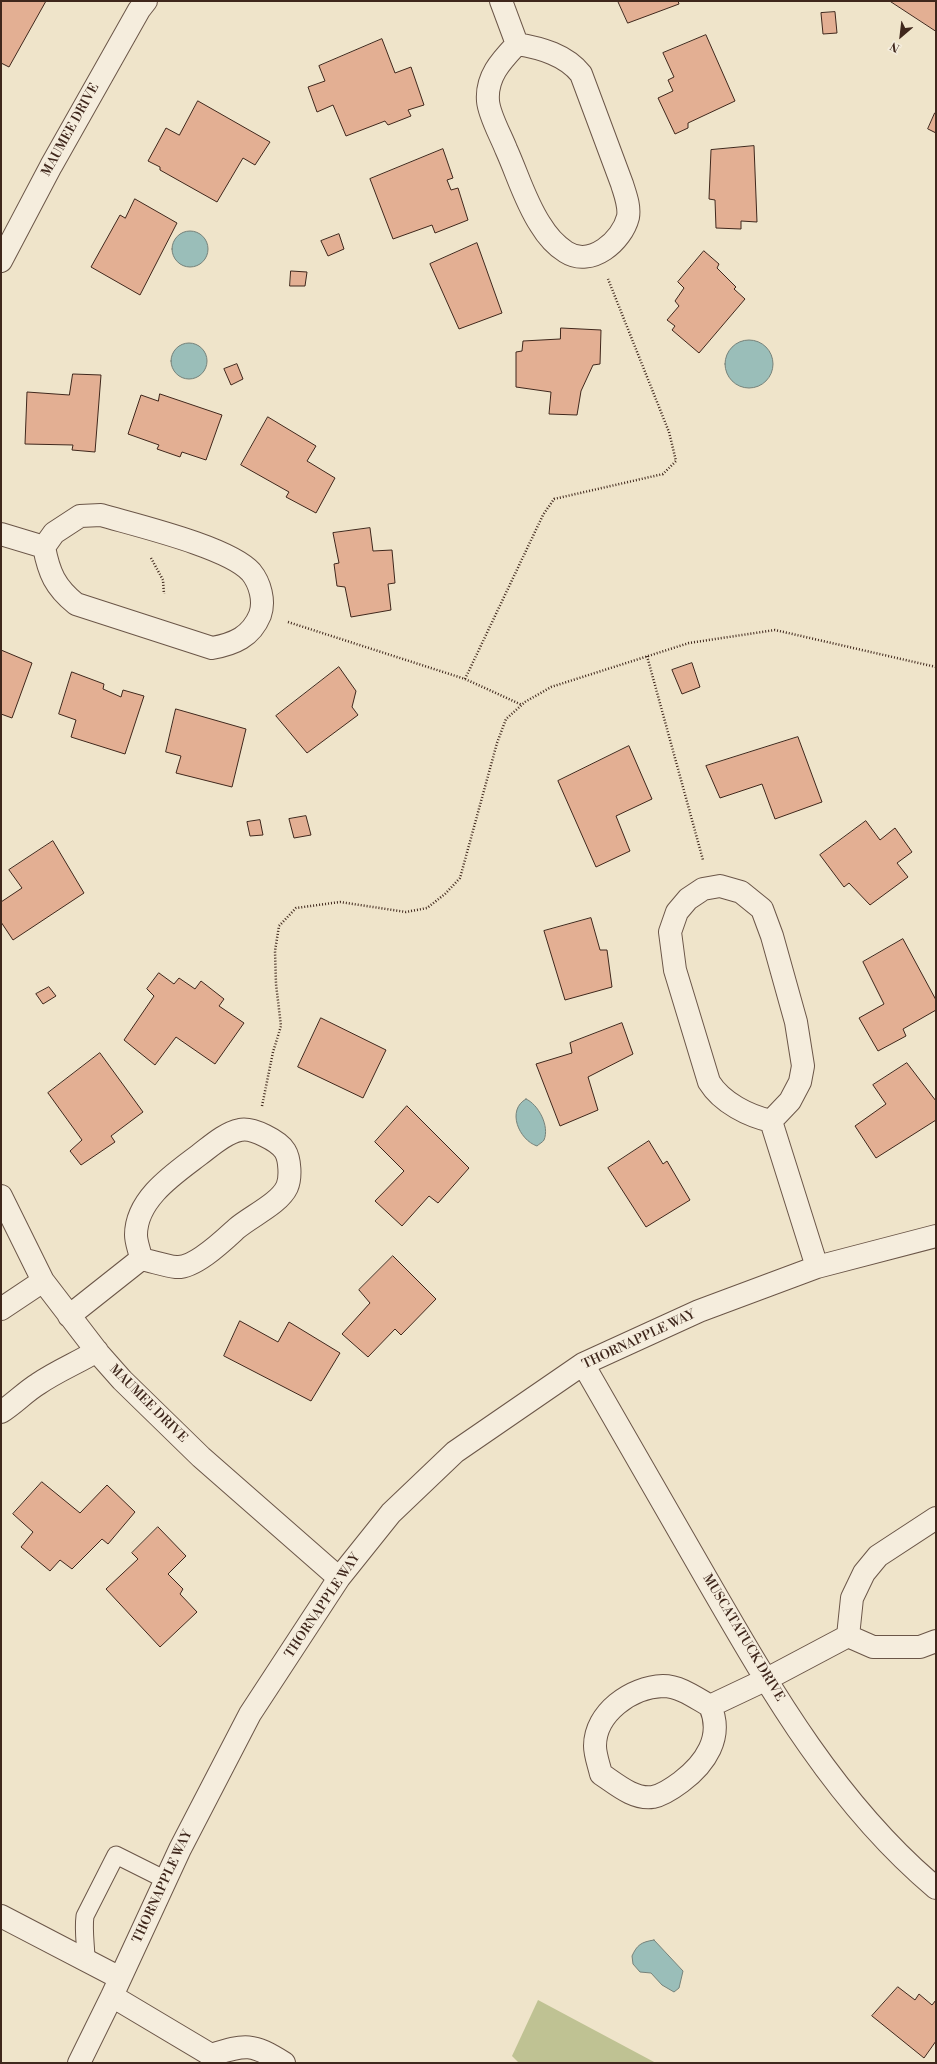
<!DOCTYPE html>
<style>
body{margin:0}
#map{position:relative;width:937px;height:2064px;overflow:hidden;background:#efe4ca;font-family:"Libre Bodoni",serif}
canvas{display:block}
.frame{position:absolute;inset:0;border:2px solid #3f271c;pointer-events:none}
.north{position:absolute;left:881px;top:16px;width:40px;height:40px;-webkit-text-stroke:3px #f5eddd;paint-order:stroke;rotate:208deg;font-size:11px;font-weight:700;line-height:16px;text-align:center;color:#3f271c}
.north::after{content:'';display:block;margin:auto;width:14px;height:18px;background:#3f271c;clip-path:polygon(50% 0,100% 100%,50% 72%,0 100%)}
</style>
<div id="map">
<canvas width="937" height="2064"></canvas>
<div class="frame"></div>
<div class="north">N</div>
</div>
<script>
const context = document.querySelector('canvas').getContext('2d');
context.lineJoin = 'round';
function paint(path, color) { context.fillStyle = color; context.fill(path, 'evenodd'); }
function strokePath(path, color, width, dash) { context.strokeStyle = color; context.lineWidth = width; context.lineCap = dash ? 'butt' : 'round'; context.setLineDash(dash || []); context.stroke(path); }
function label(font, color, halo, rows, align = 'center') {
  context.font = font + ' "Libre Bodoni",serif'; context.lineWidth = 3.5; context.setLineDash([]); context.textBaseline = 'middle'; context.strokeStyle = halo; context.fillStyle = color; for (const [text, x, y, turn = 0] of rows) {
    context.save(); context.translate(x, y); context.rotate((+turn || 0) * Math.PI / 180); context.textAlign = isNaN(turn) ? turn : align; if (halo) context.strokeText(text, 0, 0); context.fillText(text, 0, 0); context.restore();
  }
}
paint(new Path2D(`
 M538,2000L656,2063H519L512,2056Z`), '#bfc293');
const water = new Path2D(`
 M172 249a18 18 0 1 1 36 0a18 18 0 1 1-36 0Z
 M725 364a24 24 0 1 1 48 0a24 24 0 1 1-48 0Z
 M171 361a18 18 0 1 1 36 0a18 18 0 1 1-36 0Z
 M526,1099C538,1104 550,1126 544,1140C543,1142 539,1144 537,1146C519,1140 506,1110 526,1099Z
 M654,1940L683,1971L679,1988L674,1992L662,1985L651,1973L640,1972L633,1964L632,1956C637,1945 641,1942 654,1940Z`);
paint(water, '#9abeb9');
strokePath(water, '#76827a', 1);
const building = new Path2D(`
 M1,1H46L9,67L1,63Z
 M618,1H678L679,4L628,23Z
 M890,1H936V31Z
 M835,12L837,33L823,34L821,13Z
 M706,35L735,101L688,123V128L675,134L658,98L673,91L668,80L674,77L663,53Z
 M382,39L395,73L411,67L424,105L408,110L411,116L388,125L385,121L346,136L333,105L317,112L308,87L325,81L319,66Z
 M198,101L270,142L255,165L243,158L217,202L160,170V167L148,161L166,128L179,135Z
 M935,113H936V133L928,129Z
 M754,146L757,222L741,221V229L716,228L715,200L709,199L711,150Z
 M443,149L453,178L447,180L451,190L458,188L468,220L435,233L432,225L393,239L370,179Z
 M135,199L177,223L140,295L91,267L120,215L125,218Z
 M339,234L344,249L328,256L321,241Z
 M477,243L502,313L459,329L430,264Z
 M704,251L719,264L717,268L736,287L734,289L745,299L699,353L672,330L675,326L667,320L679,306L675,301L684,288L678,282Z
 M291,271L307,272L305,286H290Z
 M561,328L601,330L600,364L593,365L581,391L577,415L549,414L551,392L516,387V352L522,351L523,341L560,339Z
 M237,364L243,379L231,385L224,369Z
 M73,374L101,375L95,452L72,450L73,445L25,444L27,392L69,395Z
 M160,394L222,415L206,460L182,452L180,457L157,449L159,445L128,434L141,395L158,401Z
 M268,417L316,446L307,461L335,478L316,513L286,497L289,492L241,465Z
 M370,528L373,551L392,550L395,583L388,584L391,610L351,617L345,587L337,586L334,564L339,563L333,533Z
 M1,650L32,663L12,718L1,714Z
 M692,663L700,687L682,694L672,670Z
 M339,667L356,691L352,707L358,715L307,753L276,716Z
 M72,672L104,684L103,689L121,697L123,690L144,696L125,754L71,737L76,720L59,714Z
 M176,709L246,729L232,787L176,773L181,756L166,752Z
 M798,737L822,802L775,819L762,784L720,798L706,766Z
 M629,746L652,799L616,816L630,851L596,867L558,781Z
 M306,816L311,835L294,838L289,819Z
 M260,820L263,835L250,836L247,822Z
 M866,821L880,840L895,828L912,852L897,863L908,877L870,905L849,883L844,887L820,855Z
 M53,841L84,893L13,940L1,922V902L22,888L9,870Z
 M591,918L600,950H607L612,987L565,1000L544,931Z
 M903,939L936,1000V1010L903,1029L906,1036L878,1051L859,1018L884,1004L863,962Z
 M159,973L174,984L179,978L195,989L201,981L224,999L219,1006L244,1023L215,1064L176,1037L155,1065L124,1040L154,996L147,989Z
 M49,987L56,996L43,1004L36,994Z
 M321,1018L386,1050L363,1098L298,1067Z
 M622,1023L633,1054L588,1077L598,1110L560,1126L536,1064L572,1053L570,1043Z
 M100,1053L143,1112L111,1136L115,1142L81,1165L70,1151L82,1140L48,1093Z
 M907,1063L936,1101V1120L876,1158L855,1126L886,1104L873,1085Z
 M407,1106L469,1168L438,1203L429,1196L402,1226L375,1201L404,1171L375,1142Z
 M649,1141L663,1164L667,1161L690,1200L646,1227L608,1168Z
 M393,1256L436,1299L401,1335L395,1329L368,1357L342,1334L370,1303L359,1290Z
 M240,1321L278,1342L289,1322L340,1353L311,1401L224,1356Z
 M42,1482L80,1513L107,1485L135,1512L108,1544L102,1539L72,1569L60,1560L50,1571L21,1547L33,1532L13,1514Z
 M158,1527L186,1556L168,1574L183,1589L180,1594L197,1612L160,1647L106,1589L138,1559L132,1553Z
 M898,1987L915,2000L919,1994L932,2005L936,2000V2041L924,2058L872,2016Z`);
paint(building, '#e3af93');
strokePath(building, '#3f271c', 1);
const service = new Path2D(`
 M86,1960C86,1946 83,1931 85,1916L116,1855L166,1880`);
const minor = new Path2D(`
 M501,1L517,44
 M517,44C541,48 566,55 581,74L622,184C625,194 630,206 628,217C622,241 591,268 566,252C555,245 546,234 540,224C525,201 517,173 506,149C501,136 489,115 488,101C486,76 502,60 517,44Z
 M1,261L51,166L139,10L146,1
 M101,515C135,525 229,547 251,572C260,583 265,601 260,615C251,637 234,644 212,648L76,604C55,587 49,573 44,547L54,533L80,516Z
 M1,534L44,547
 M771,1121C749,1116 722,1103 709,1082L675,970L670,932L677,912L688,899L703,889L720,886L741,892L762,909L772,936L796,1022L803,1066L800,1082L790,1101L771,1121L817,1267
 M1,1196L43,1281L99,1354L122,1380L201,1457L339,1578
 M1,1309L43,1281
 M69,1316L141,1259C152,1261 165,1266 176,1267C194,1269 224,1240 236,1229C251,1216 279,1204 287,1187C291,1178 290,1159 285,1151C279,1141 252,1127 240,1130C225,1133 211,1146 199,1155C174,1174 136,1199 136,1235C136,1243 140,1251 141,1259
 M583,1364C625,1437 667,1510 709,1583C772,1692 837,1805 936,1888
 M1,1412C14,1404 25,1392 38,1384C57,1371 77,1363 97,1351
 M848,1636L852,1598L864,1573L878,1556L936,1518
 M848,1636L873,1647H920L936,1641
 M710,1706C724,1737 705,1764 681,1782C673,1788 663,1795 653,1797C634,1800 616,1784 601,1774C599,1765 595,1755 595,1746C595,1713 631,1687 663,1686C680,1686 696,1698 710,1706L765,1680L848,1636
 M1,1916L120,1978
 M112,1996L211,2055C246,2044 252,2043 284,2063
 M79,2063L112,1996L180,1849L250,1714L339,1578L391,1513L455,1452L583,1364L699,1311L817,1267L936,1236`);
strokePath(service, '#6b5648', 19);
strokePath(minor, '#6b5648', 24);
strokePath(new Path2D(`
 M151,558L163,580L164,594
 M288,622L465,679L522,705
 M647,656L703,860
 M465,679L543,515L554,499L663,474L676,461L669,432L608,279
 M262,1106L273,1052L281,1026L276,984L275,951L279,926L296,908L340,902L406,912L427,908L445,894L460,878L497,743L506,719L525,702L551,687L689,643L775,630L936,667`), '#3f271c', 2.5, [1, 2]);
strokePath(service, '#f5eddd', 17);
strokePath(minor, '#f5eddd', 22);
label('13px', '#3f271c', '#f5eddd', [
 ["MAUMEE DRIVE",71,130,-61],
 ["THORNAPPLE WAY",639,1340,-25],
 ["MAUMEE DRIVE",148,1404,45],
 ["THORNAPPLE WAY",323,1606,-56],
 ["MUSCATATUCK DRIVE",743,1638,59],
 ["THORNAPPLE WAY",163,1887,-65]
]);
</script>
